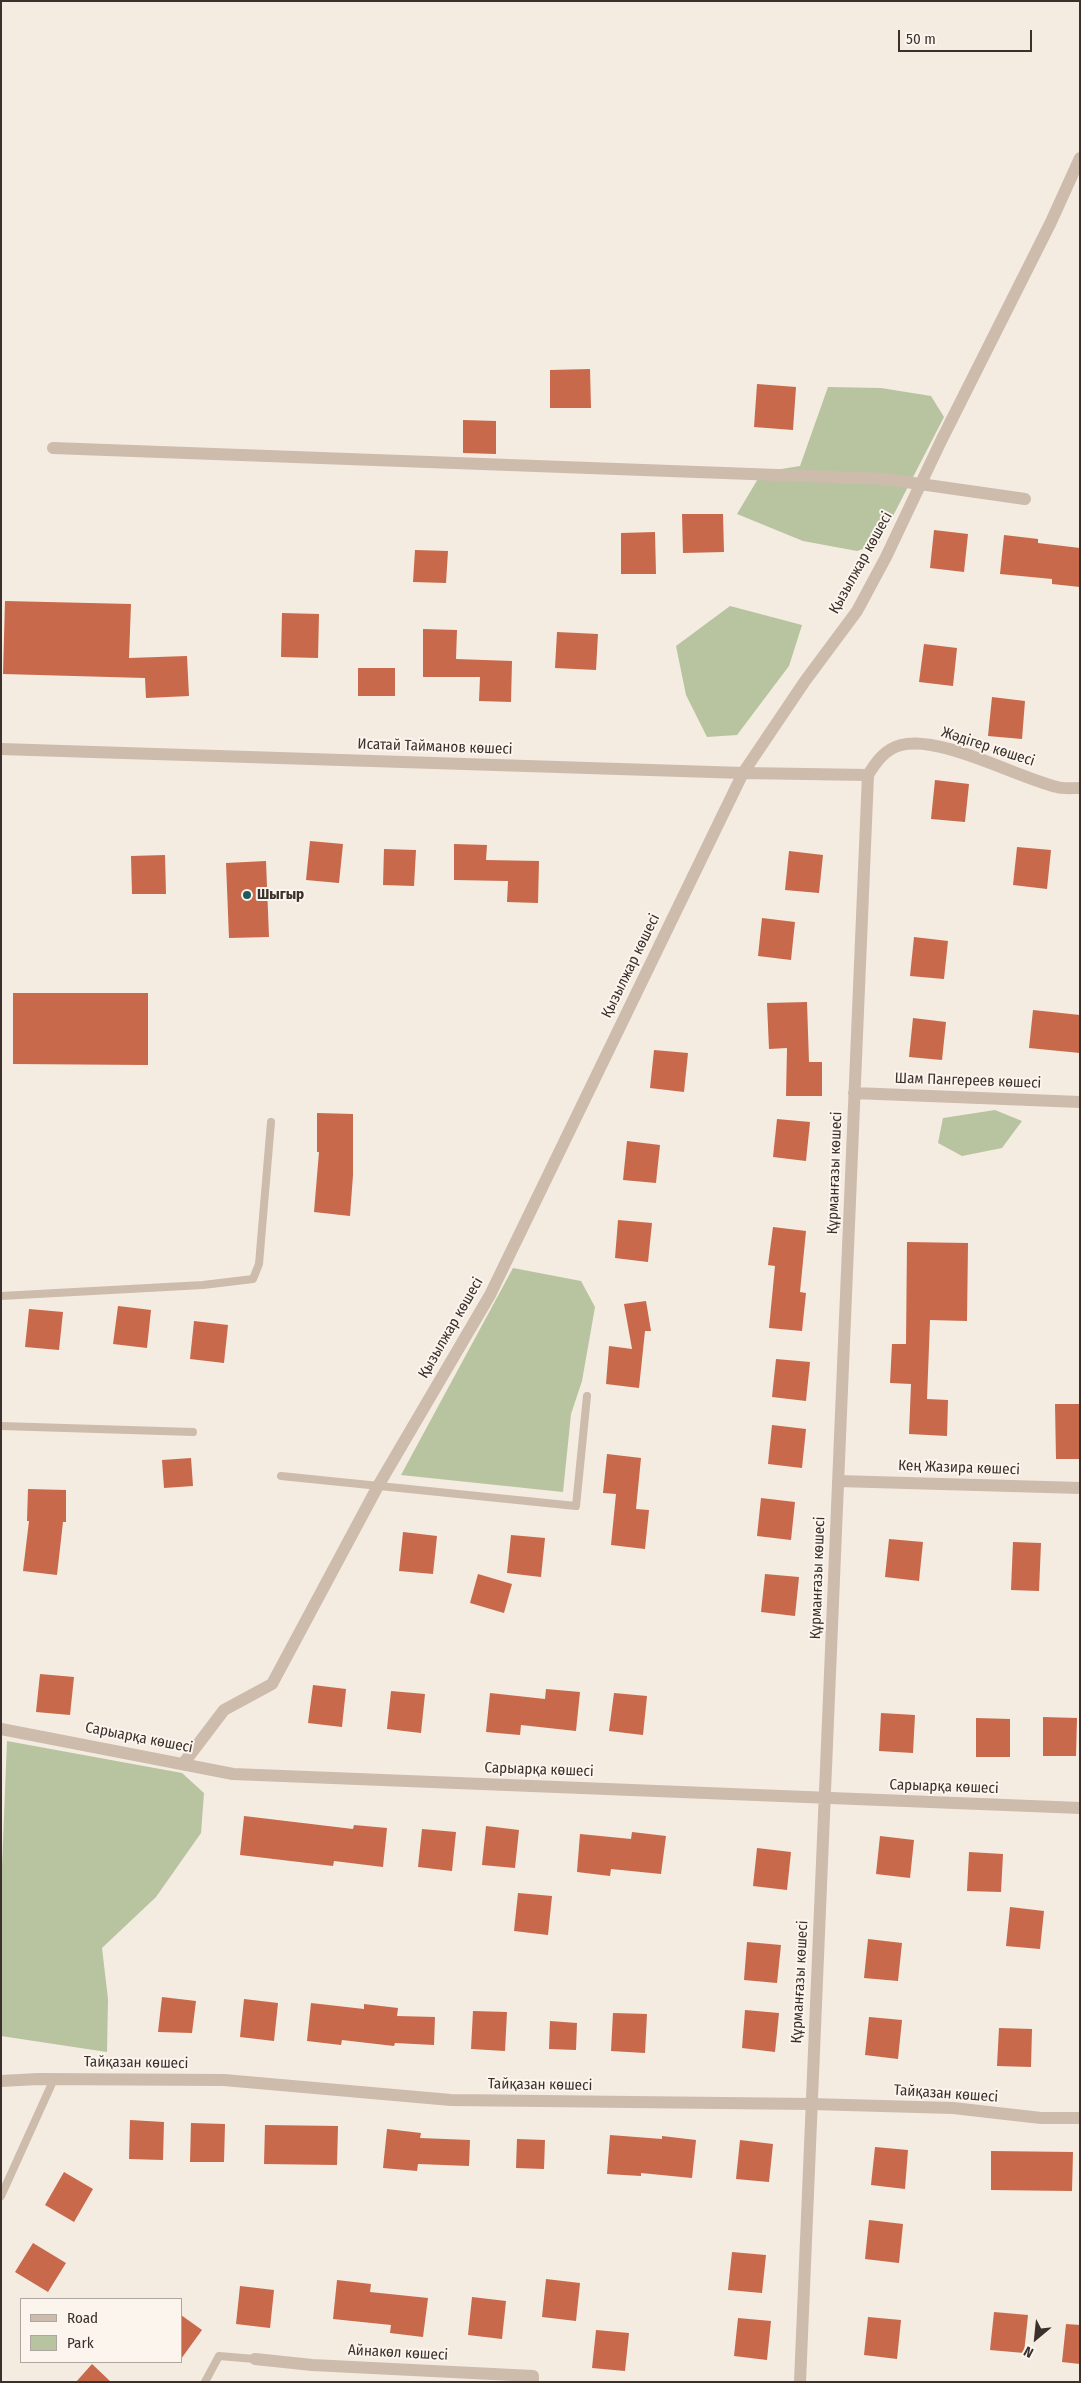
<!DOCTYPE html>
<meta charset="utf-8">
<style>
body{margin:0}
#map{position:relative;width:1081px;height:2383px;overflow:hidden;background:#f4ebe1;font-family:"Fira Sans Condensed",sans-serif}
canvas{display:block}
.frame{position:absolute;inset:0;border:2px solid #3b302b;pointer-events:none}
.legend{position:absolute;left:20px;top:2298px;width:162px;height:65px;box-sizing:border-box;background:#fbf5ee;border:1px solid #aea6a0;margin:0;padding:6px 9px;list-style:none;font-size:15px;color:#3b302b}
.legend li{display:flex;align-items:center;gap:10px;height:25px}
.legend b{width:25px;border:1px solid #aea6a0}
.north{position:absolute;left:1011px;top:2313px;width:50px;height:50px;-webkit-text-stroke:4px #fbf5ee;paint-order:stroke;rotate:208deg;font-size:14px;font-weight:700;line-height:20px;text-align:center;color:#3b302b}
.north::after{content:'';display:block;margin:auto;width:18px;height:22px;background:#3b302b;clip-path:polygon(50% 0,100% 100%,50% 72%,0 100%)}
.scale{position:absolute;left:898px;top:30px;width:134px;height:22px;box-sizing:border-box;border:2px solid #3b302b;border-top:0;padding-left:6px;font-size:15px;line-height:18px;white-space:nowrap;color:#3b302b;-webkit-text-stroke:4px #fbf5ee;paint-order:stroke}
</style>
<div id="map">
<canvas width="1081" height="2383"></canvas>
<div class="frame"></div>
<ul class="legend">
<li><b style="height:6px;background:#cdbbac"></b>Road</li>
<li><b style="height:14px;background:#b8c4a0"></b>Park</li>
</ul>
<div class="north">N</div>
<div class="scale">50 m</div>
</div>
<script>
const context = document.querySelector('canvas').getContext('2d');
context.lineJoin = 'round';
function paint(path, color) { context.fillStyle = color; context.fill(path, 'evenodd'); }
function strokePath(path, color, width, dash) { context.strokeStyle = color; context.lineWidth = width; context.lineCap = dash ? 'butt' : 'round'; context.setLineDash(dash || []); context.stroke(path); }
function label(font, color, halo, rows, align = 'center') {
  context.font = font + ' "Fira Sans Condensed",sans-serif'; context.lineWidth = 4; context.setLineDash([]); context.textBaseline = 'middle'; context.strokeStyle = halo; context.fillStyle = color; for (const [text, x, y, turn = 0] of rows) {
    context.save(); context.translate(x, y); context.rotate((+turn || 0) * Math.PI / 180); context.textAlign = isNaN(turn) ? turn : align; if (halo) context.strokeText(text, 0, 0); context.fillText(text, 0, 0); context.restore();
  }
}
paint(new Path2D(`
 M828,387L881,388L931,396L944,417L879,543L857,551L803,541L737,514L762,472L800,466Z
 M730,606L802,625L789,666L737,735L707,737L686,695L676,646Z
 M995,1110L1022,1121L1002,1148L962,1156L938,1143L943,1118Z
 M513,1268L581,1281L595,1307L582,1381L571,1414L563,1492L401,1475Z
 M7,1741L182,1773L204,1793L201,1833L156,1897L102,1948L108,1999L107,2052L1,2036V1891Z`), '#b8c4a0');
paint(new Path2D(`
 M590,369L591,408H550V370Z
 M757,384L796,387L793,430L754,427Z
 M463,420L496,421V454L463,453Z
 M682,514H723L724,552L683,553Z
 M934,530L968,534L964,572L930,568Z
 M655,532L656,574H621V533Z
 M1004,535L1038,539V543L1080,548V587L1052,584V579L1000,574Z
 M415,550L448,551L446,583L413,582Z
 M5,601L131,604L129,658L187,656L189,696L146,698L145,678L3,674Z
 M282,613L319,614L318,658L281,657Z
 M423,629L457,630L456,659L512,661L511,702L479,701L480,677H423Z
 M557,632L598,634L596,670L555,668Z
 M924,644L957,648L953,686L919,682Z
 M358,668H395V696H358Z
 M992,697L1025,701L1022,739L988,736Z
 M935,780L969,784L965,822L931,819Z
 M310,841L343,844L339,883L306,880Z
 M454,844L487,845L486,860L539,861L538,903L507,902L508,881L454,880Z
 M1017,847L1051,850L1047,889L1013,885Z
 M384,849L416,850L414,886L383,885Z
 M789,851L823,855L819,893L785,890Z
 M165,855L166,894H132L131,856Z
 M266,861L269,937L229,938L226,863Z
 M762,918L795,922L791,960L758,956Z
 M914,937L948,941L944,979L910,976Z
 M13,993H148V1065L13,1064Z
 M807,1002L809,1062H822V1096H786L787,1048L769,1049L767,1003Z
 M1033,1010L1080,1015V1053L1029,1048Z
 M913,1018L946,1022L942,1060L909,1057Z
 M654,1050L688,1053L684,1092L650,1088Z
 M317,1113L353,1114V1175L350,1216L314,1212L319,1152H317Z
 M777,1119L810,1122L806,1161L773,1157Z
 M627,1141L660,1145L656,1183L623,1180Z
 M618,1220L652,1223L648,1262L615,1258Z
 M773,1227L806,1231L800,1292L806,1293L802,1331L769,1328L775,1266L768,1265Z
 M907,1242L968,1243L967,1321L930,1320L927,1399L948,1400L947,1436L909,1434L911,1384L890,1383L892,1344H906Z
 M646,1301L651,1331H645L639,1388L606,1384L609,1346L632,1349L624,1304Z
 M118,1306L151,1310L147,1348L113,1344Z
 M29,1309L63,1312L59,1350L25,1347Z
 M194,1321L228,1325L224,1363L190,1359Z
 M776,1359L810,1362L806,1401L772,1397Z
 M1055,1404H1080V1459H1056Z
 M772,1425L806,1429L802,1468L768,1464Z
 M607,1454L641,1458L636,1509L649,1510L645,1549L611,1545L616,1494L603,1493Z
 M191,1458L193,1486L164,1488L162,1460Z
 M28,1489L66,1490V1522H63L57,1575L23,1571L29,1521H27Z
 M761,1498L795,1502L791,1540L757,1536Z
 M403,1532L437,1536L433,1574L399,1571Z
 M511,1535L545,1538L541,1577L507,1573Z
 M889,1539L923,1542L919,1581L885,1577Z
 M1013,1542L1041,1543L1039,1591L1011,1590Z
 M478,1574L512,1584L504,1613L470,1603Z
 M765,1574L799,1577L795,1616L761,1612Z
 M40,1674L74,1677L70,1715L36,1712Z
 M313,1685L346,1689L342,1727L308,1723Z
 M546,1689L580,1692L576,1731L521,1725L520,1735L486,1732L490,1693L545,1699Z
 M391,1691L425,1694L421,1733L387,1729Z
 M614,1693L647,1696L643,1735L609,1731Z
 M881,1713L915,1715L913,1753L879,1751Z
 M1043,1717L1077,1718L1076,1756H1043Z
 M976,1718L1010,1719V1757H976Z
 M244,1816L353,1829L354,1825L387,1828L383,1867L334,1861L333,1866L240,1855Z
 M486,1826L519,1830L515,1868L482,1865Z
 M422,1829L456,1832L452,1871L418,1867Z
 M632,1832L666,1836L661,1874L611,1869L610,1876L577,1872L580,1834L631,1839Z
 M880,1836L914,1840L910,1878L876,1874Z
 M757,1848L791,1852L787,1890L753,1886Z
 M969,1852L1003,1854L1001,1892L967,1891Z
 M518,1893L552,1896L548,1935L514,1931Z
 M1010,1907L1044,1911L1040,1949L1006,1946Z
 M868,1939L902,1943L898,1981L864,1978Z
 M747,1942L781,1945L777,1983L744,1980Z
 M162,1997L196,2001L192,2033L158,2032Z
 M244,1999L278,2003L274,2041L240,2037Z
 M311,2003L364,2009V2004L398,2008L397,2016L435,2017L434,2045L395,2043L394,2046L342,2040L341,2045L307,2041Z
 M745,2010L779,2013L775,2052L742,2048Z
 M473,2011L507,2012L505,2051L471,2049Z
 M613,2013L647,2014L645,2053L611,2051Z
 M869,2017L902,2020L898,2059L865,2055Z
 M550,2021L577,2023L576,2050L549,2049Z
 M999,2028L1032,2029L1031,2067L997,2066Z
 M130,2120L164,2122L163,2160L129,2159Z
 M191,2123L225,2124L224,2162H190Z
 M265,2125L338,2126L337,2165L264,2164Z
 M387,2129L421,2133L420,2138L470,2140L469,2166L418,2164L417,2171L383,2168Z
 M610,2135L662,2139V2136L696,2140L692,2178L641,2173V2176L607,2174Z
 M517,2139L545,2140L544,2169L516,2168Z
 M740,2140L773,2144L769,2182L736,2179Z
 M875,2147L908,2150L905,2189L871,2185Z
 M991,2151L1073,2152L1072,2191L991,2190Z
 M64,2172L93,2189L74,2222L45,2205Z
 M869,2220L903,2224L899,2263L865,2259Z
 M33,2243L66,2263L48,2292L15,2272Z
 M732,2252L766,2255L762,2293L728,2290Z
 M546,2279L580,2283L576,2321L542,2317Z
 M337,2280L371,2284L370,2292L428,2298L423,2337L390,2333L391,2325L333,2319Z
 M240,2286L274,2290L270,2328L236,2324Z
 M472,2297L506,2301L502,2339L468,2335Z
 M994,2312L1028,2315L1024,2353L990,2350Z
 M181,2315L202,2330L181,2359Z
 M868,2317L901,2320L897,2359L864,2355Z
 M738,2318L771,2321L767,2360L734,2356Z
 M1066,2324L1080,2325V2364L1062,2362Z
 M596,2330L629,2333L625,2371L592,2368Z
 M92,2364L111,2382H76Z`), '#c8694b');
strokePath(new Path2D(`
 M1,1296L203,1285L253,1279L259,1264L271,1122
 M1,1426L193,1432
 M281,1476L576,1506L587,1396
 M1,2196L54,2079
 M205,2382L219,2356L255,2359`), '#cdbbac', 8);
strokePath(new Path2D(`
 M53,448L885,479L1025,499
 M1,749L743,773L868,775
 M868,775C876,762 885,749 901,745C941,735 1016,777 1057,787C1064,789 1072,788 1080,788
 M854,1093L1080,1102
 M838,1481L1080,1488
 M1,1729L233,1774L1080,1808
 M183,1764L224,1710L272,1684L378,1486L490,1295L743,773L805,681L857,611L886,557L941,441L1051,222L1080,158
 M1,2081L38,2079L224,2080L451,2100L811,2104L953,2108L1041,2118H1080
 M255,2359L312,2365L533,2376V2382
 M800,2382L868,775`), '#cdbbac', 12);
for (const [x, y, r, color] of [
 [247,895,5,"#1f5a5e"]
]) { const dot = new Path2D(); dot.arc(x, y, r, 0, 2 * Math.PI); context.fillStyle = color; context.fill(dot); strokePath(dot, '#fbf5ee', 2); }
label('15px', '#3b302b', '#fbf5ee', [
 ["Қызылжар көшесі",861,563,-61],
 ["Исатай Тайманов көшесі",435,747,2],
 ["Жәдігер көшесі",988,747,18],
 ["Қызылжар көшесі",631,966,-64],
 ["Шам Пангереев көшесі",968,1081,2],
 ["Құрманғазы көшесі",835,1173,-88],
 ["Қызылжар көшесі",451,1328,-60],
 ["Кең Жазира көшесі",959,1468,2],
 ["Құрманғазы көшесі",818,1578,-88],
 ["Сарыарқа көшесі",139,1738,11],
 ["Сарыарқа көшесі",539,1770,2],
 ["Сарыарқа көшесі",944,1787,2],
 ["Құрманғазы көшесі",800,1982,-87],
 ["Тайқазан көшесі",136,2063,1],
 ["Тайқазан көшесі",540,2085,1],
 ["Тайқазан көшесі",946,2094,4],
 ["Айнакөл көшесі",398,2353,3]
]);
label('bold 15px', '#3b302b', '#fbf5ee', [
 ["Шыгыр",257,895]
], 'left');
</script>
